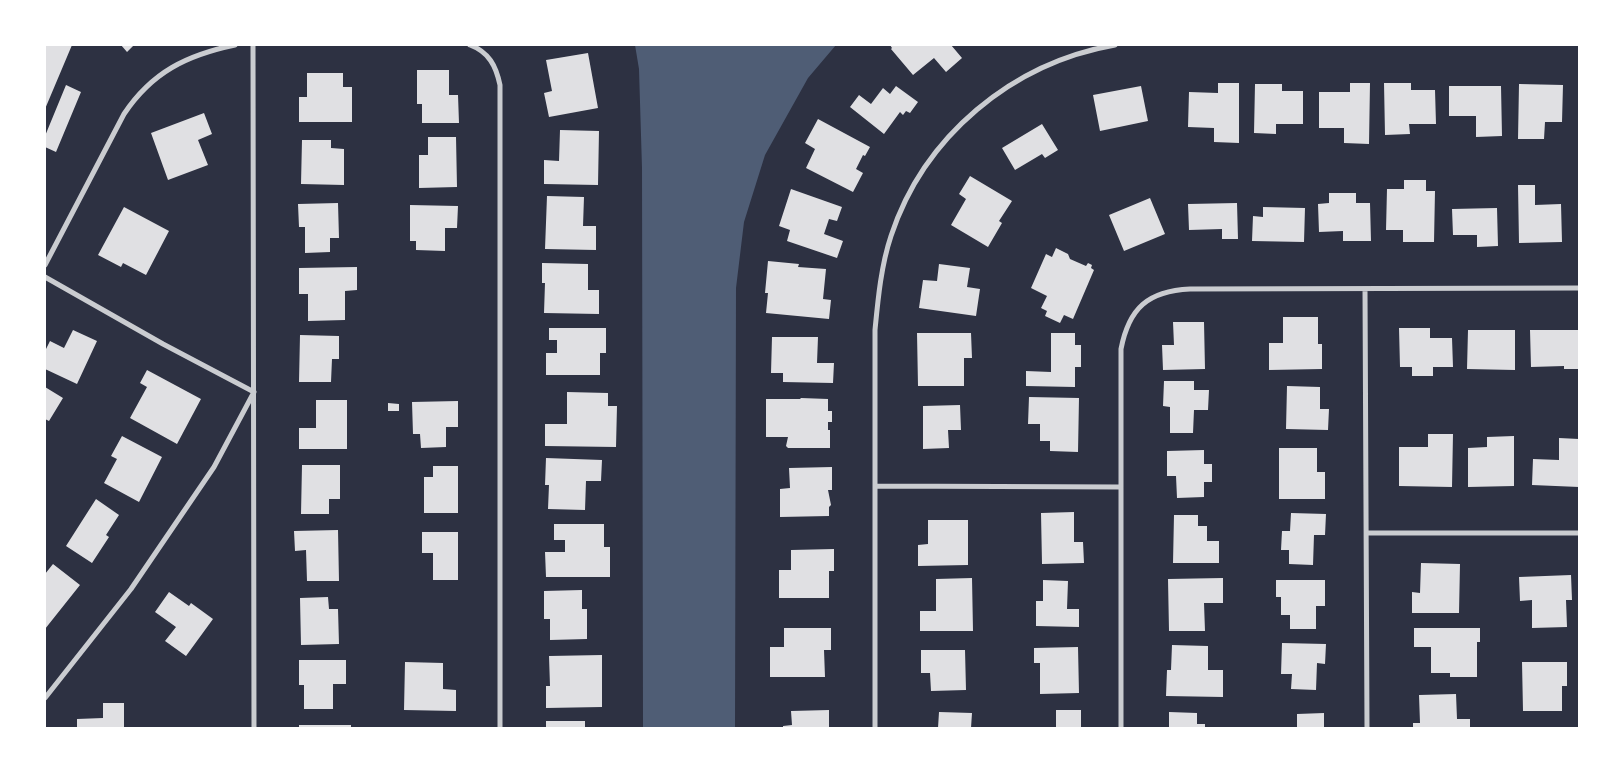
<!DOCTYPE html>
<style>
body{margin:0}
#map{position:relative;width:1624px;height:773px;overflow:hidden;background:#2d3142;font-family:"Libre Baskerville",serif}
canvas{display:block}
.frame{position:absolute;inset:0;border:46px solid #fff;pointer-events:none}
</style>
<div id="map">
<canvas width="1624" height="773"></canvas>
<div class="frame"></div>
</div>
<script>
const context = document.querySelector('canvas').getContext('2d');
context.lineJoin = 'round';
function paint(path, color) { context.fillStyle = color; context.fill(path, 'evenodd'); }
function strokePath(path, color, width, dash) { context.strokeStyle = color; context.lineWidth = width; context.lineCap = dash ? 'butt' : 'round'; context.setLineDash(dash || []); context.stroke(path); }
paint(new Path2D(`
 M635,45H836L808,78L765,155L744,222L736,288L735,728H643L642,168L639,69Z`), '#4f5d75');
paint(new Path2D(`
 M45,45H72L45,109Z
 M121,45H134L127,52Z
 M890,45H951L962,58L946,72L934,58L913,75L891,49L892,48Z
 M588,53L598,108L549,117L544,93L552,91L546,60Z
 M417,70H449V95H458L459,123H422V104H417Z
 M307,73H343V87H352V122H299V97H307Z
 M1218,83H1239V143L1214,142V128L1188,127L1189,92L1218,93Z
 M1350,83H1370L1369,144L1344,143V128H1319V92H1350Z
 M1384,83H1411V90H1435L1436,124H1409L1410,134L1385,135Z
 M1255,84H1282V91H1303V124H1276V134L1254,133Z
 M1519,84L1563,85L1562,122H1545L1544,139H1518Z
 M66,85L81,92L56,152L45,147V136Z
 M896,86L918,102L910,113L906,111L903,115L900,112L884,134L850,107L859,95L871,104L883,88L890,94Z
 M1141,86L1148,121L1100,131L1093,95Z
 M1449,86H1501L1502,136L1476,137V116H1449Z
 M204,113L212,134L198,140L208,165L168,180L151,133Z
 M818,119L870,147L865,156L863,155L856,169L863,173L853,192L806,168L815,149L805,143Z
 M1042,124L1058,150L1045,158L1042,154L1015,170L1002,148Z
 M560,130L599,131L598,185L544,184V160L559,161Z
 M428,137H456L457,187L419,188V155H428Z
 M302,140H331V148L344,149V185L301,184Z
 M970,176L1012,201L999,221L1002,223L988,247L951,225L966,199L959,194Z
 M1404,180H1426V191H1435L1434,242H1403V230H1386L1387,189H1404Z
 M1518,185H1535V205L1561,204L1562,242L1519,243Z
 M791,189L842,207L837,221L829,219L824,234L843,241L837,258L787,241L790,230L779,226Z
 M1329,193H1356V203H1370L1371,241H1343V231L1319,232L1318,204L1329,203Z
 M547,196L584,197L583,226H596V250L545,249Z
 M1150,198L1165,234L1124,251L1109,215Z
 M338,203L339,238H330V252L305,253V227H299L298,204Z
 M1237,203L1238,239H1222V229L1189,230L1188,204Z
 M410,205L458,206L457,228H445V251L416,250V241H410Z
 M124,207L169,231L146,275L123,263L121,267L98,255Z
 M1263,207L1305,208L1304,242L1252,241L1253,216L1263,217Z
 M1497,208L1498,246L1477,247V235H1453L1452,209Z
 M1056,248L1068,254L1070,259L1086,266L1088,263L1092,265L1091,268L1094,270L1073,319L1064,315L1060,323L1045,316L1047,311L1041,308L1047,296L1031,288L1046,254L1052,257Z
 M768,261L799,264L798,267L826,269L823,299L831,300L829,319L766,313L768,293H765Z
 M542,263L588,264V290H599V314L544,313L545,283H542Z
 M939,264L970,268L967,287L980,289L976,316L919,308L923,280L937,281Z
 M357,267V290L345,291V320L308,321V294H299V268Z
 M1283,317H1318V344H1322V369L1269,370V343H1283Z
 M1173,322H1204L1205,369L1163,370L1162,345H1174Z
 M549,328H606V353H600V375H546V353H557V340H549Z
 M1399,328H1430V338H1452L1453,367H1433V376H1412V367H1400Z
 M73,330L97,341L77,384L45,369V351L50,341L64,348Z
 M1468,330H1515V370L1467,369Z
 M1530,330H1579V369H1564V366L1531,367Z
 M917,333H971L972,358H964V386H918Z
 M1051,333H1075V345H1081V367H1075V387L1026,386V371L1051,372Z
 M300,335L339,336V359H332L331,382H299Z
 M772,337H818L817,363H834L833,383L783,382V373H771Z
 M147,370L201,399L177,444L130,418L147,387L140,383Z
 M1164,381H1194V390H1209L1208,410H1194L1193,433H1170V407L1163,406Z
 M1287,386L1320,387V409H1329L1328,430L1286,429Z
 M45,387L63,398L49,421L45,419Z
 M567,392L608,393V406H617L616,447L545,446V424H567Z
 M1029,397L1079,398L1078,452L1050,451V441H1040V424H1028Z
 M801,398L828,399V411H832V422H828V430H830V448H788L786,446L788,437H766V399H800Z
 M316,400H347V449H299V428H316Z
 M458,401V427H446V447L421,448L420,434H413L412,402Z
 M388,403L399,404V411H388Z
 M960,405L961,430H948L949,448L923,449V406Z
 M1428,434H1453L1452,487L1399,486V447H1428Z
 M122,436L162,457L139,502L104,483L117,459L111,456Z
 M1514,436V486L1468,487V448L1487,447V437Z
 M1559,438L1579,439V487L1532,485L1533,459L1559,460Z
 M1279,448H1317V472H1325V499H1279Z
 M1204,450V464H1212V482H1204V497L1177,498L1176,476H1167V451Z
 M546,458L602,460L601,481H586L585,510L548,509L549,485H545Z
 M302,465H340V499H329V514H301Z
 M433,466H458V513H424V477H433Z
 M832,467V490H828L831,505L829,507V516L780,517V489L790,488L789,468Z
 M96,499L119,515L106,535L109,537L92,563L66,546Z
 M1074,512V542H1083L1084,563L1042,564L1041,513Z
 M1291,513L1326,514L1325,535H1314L1313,565L1289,564V550H1281L1282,531H1290Z
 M1174,515H1198V526H1207V541H1219V563H1173Z
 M928,520H968V565L918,566V545L928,544Z
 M554,524H604V547H610V577H546L545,552H565V540H554Z
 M338,530L339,581H307L306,550L295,551L294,531Z
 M422,532H458V580H433V553H422Z
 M834,549V571H829V598H779V570H791V550Z
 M1421,563L1460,564L1459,613H1412V592L1420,593Z
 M53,564L80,585L45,629V574Z
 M1571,575L1572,600H1566L1567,627L1532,628V600L1520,601L1519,577Z
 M972,578L973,631H920V611H936V579Z
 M1223,578V603H1204L1205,631H1169L1168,579Z
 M1043,580L1068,581L1067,609H1079V627L1036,626V601H1043Z
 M1276,580H1325V606H1316V629H1290V615H1281V597H1276Z
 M582,590V609H587V639L550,640V619H544V591Z
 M169,592L189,606L191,603L213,619L186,656L165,641L176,627L155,612Z
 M328,597L329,609H338L339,644L301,645L300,598Z
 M784,628H831V650H824L825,677H770V647H784Z
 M1414,628H1480V642H1477V677H1450V673H1431V647H1414Z
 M1282,643L1326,644L1325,664L1317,663L1316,690L1291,689L1292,674H1281Z
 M1172,645L1208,646V670H1223V697L1166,696L1167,670H1171Z
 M1078,647L1079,693L1040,694V663H1034V648Z
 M921,650H965L966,690L931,691L930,673H921Z
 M602,655V707L546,708V686H550L549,656Z
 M299,660H346V684H333V709H304V685H299Z
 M405,662L443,663V689L456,690V711L404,710Z
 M1522,662H1567V686H1562V711H1523Z
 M1456,694L1457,719H1470V728H1413V723H1420L1419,695Z
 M103,703H124V728H77V719L103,718Z
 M829,710V728H783V726L792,725L791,711Z
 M1056,710H1081V728H1056Z
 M939,712L972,713L971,728H938Z
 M1169,712L1197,713V724H1205V728H1169Z
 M1324,713V728H1297V714Z
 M546,721H585V728H546Z
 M299,725H351V728H299Z`), '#e0e0e3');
strokePath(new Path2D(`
 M253,45L254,728
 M470,45C489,52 496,66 500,85V728
 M45,265L124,114C152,72 187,55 235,45
 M45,277L163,344L254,392L214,467L131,589L45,698
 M1365,289L1367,728
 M875,486L1121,487
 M1367,533H1579
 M875,728V330C878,299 881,266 891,236C924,136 1012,63 1115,45
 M1121,728V349C1129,308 1148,291 1190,289L1579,288`), '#caccd0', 5);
</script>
